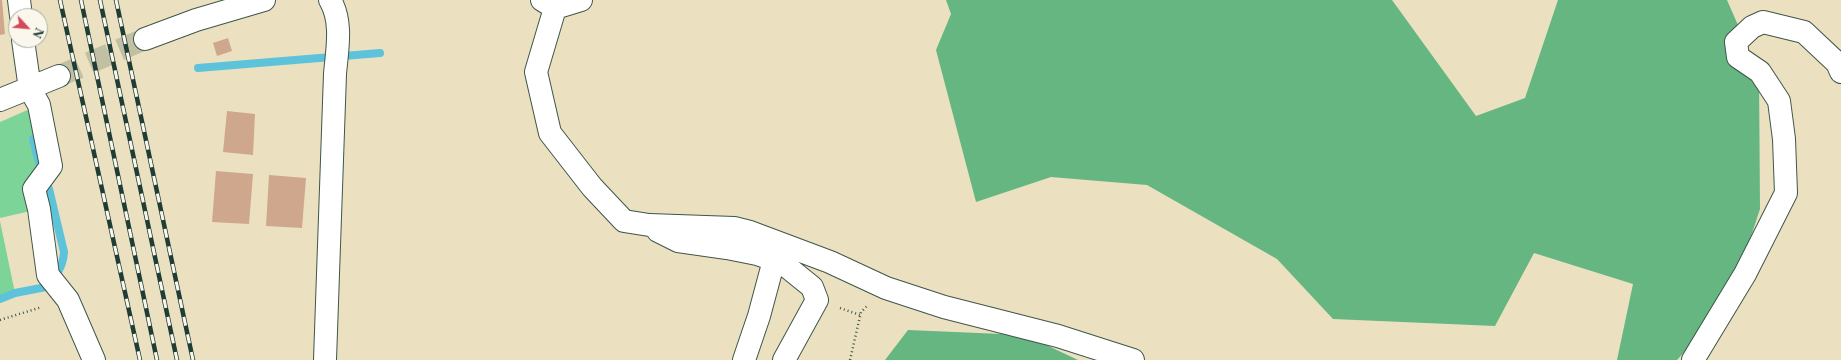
<!DOCTYPE html>
<style>
body{margin:0}
#map{position:relative;width:1841px;height:360px;overflow:hidden;background:#ebe1c0;font-family:"Libre Caslon Text",serif}
canvas{display:block}
.north{position:absolute;left:8px;top:8px;width:40px;height:40px;box-sizing:border-box;background:#fbf7ec;border:1px solid #a3ada2;border-radius:50%;rotate:116deg;font-size:11px;font-weight:700;line-height:16px;text-align:center;color:#1f3d34}
.north::after{content:'';display:block;margin:auto;width:14px;height:18px;background:#d1495b;clip-path:polygon(50% 0,100% 100%,50% 72%,0 100%)}
</style>
<div id="map">
<canvas width="1841" height="360"></canvas>
<div class="north">N</div>
</div>
<script>
const context = document.querySelector('canvas').getContext('2d');
context.lineJoin = 'round';
function paint(path, color) { context.fillStyle = color; context.fill(path, 'evenodd'); }
function strokePath(path, color, width, dash) { context.strokeStyle = color; context.lineWidth = width; context.lineCap = dash ? 'butt' : 'round'; context.setLineDash(dash || []); context.stroke(path); }
paint(new Path2D(`
 M39,105L33,139L43,174L39,209L0,218V122Z
 M0,221L15,293L0,299Z`), '#7cd499');
paint(new Path2D(`
 M946,0H1392L1476,116L1525,98L1558,0H1727L1759,73L1760,209L1734,288L1698,337L1677,360H1617L1633,284L1534,253L1495,326L1333,319L1277,259L1147,185L1051,177L976,202L936,50L951,14Z
 M908,330L1025,335L1078,360H885Z`), '#65b681');
strokePath(new Path2D(`
 M198,68L380,53
 M0,299L15,293L46,287C56,275 63,268 64,252L49,189L38,159L33,139`), '#5cc3da', 8);
paint(new Path2D(`
 M0,0H2L5,34L0,35Z
 M228,38L232,51L217,56L213,43Z
 M227,111L255,114L253,155L223,152Z
 M216,171L253,174L249,224L212,222Z
 M269,175L306,178L302,228L266,226Z`), '#cfa78c');
strokePath(new Path2D(`
 M59,76L145,39`), '#c2c0a4', 22, [22, 11]);
const minor = new Path2D(`
 M19,0L21,16
 M542,0L555,8L536,72L550,133L592,187L624,221L649,225L734,228L750,232L830,262L886,288L944,307L1058,336L1133,360
 M555,8L581,0
 M145,39L196,20L264,0
 M23,40L30,89L39,105L51,166L34,189L39,209L48,275L68,300L94,360
 M0,100L59,76
 M658,231L678,241L727,248L757,254L774,260L786,266L812,287L817,300L784,360
 M325,360L335,74C337,50 343,22 330,0
 M744,360L759,316L774,260
 M1693,360L1745,274L1786,193L1784,139L1779,101L1760,72L1738,57L1736,42L1752,27L1763,22L1804,32L1837,63L1841,72`);
strokePath(minor, '#3e5649', 24);
strokePath(new Path2D(`
 M840,308L860,315
 M0,320L42,307
 M850,360L861,312L867,306`), '#3e5649', 2.5, [1, 3]);
strokePath(minor, '#fff', 22);
const rail = new Path2D(`
 M60,0L140,360
 M81,0L157,360
 M100,0L177,360
 M116,0L193,360`);
strokePath(rail, '#1f3d34', 4.5);
strokePath(rail, '#fbf7ec', 3, [9]);
</script>
